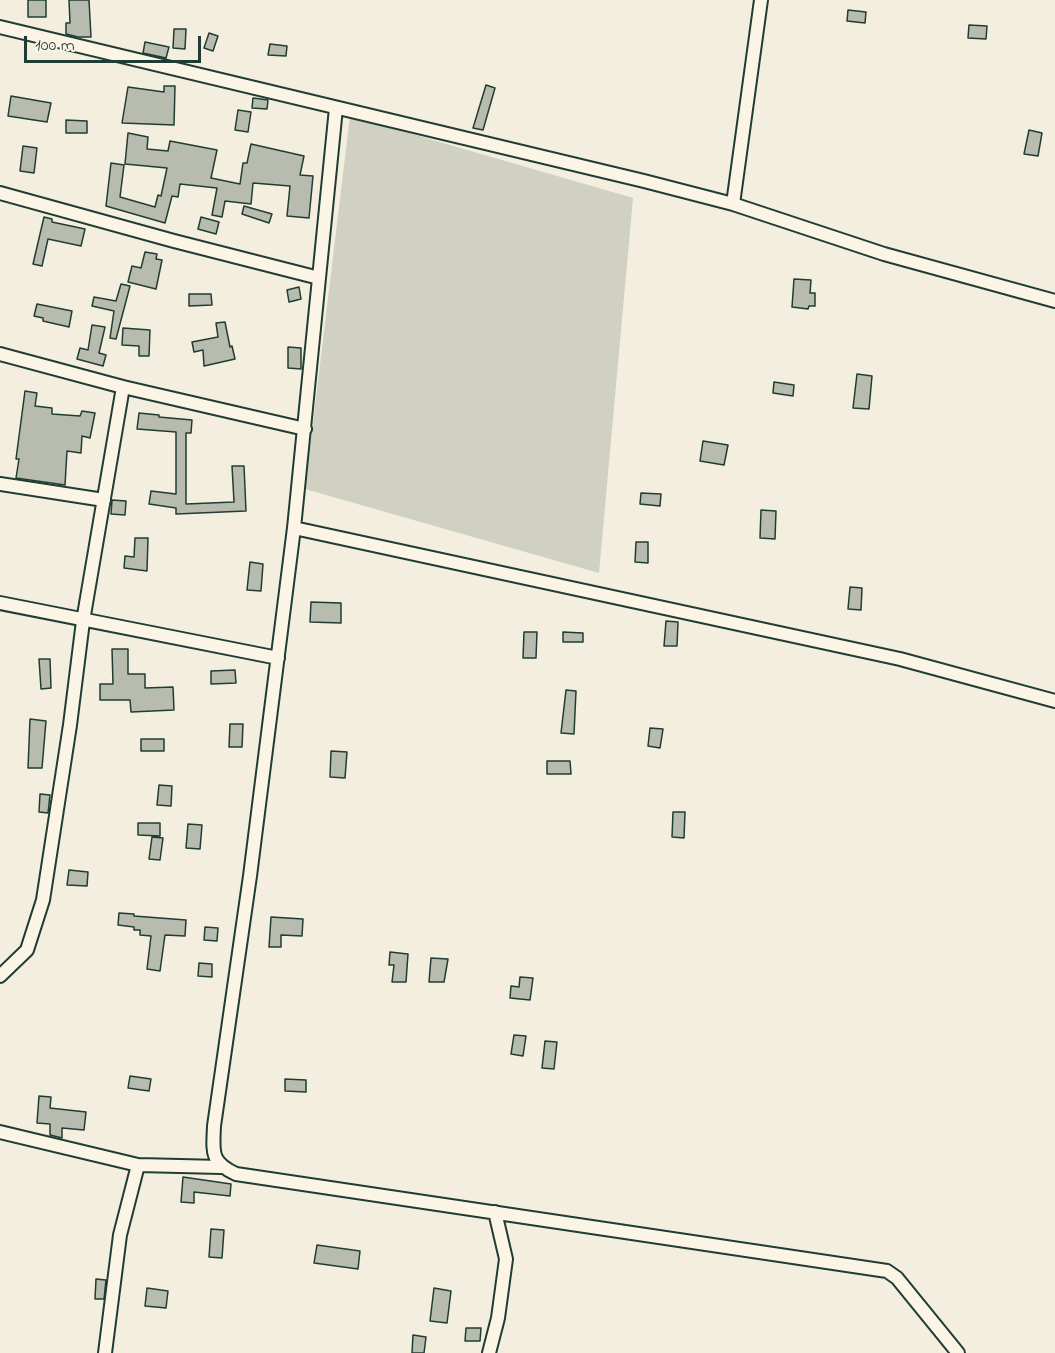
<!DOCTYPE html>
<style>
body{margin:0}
#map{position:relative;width:1055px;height:1353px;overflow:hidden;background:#f3eede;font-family:"Indie Flower",sans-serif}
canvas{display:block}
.scale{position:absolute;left:24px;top:36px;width:177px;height:27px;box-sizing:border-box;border:3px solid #1f3d34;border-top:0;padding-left:8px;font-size:18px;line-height:21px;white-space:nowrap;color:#1f3d34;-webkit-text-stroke:4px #fcf5e5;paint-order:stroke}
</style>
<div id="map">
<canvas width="1055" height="1353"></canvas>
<div class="scale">100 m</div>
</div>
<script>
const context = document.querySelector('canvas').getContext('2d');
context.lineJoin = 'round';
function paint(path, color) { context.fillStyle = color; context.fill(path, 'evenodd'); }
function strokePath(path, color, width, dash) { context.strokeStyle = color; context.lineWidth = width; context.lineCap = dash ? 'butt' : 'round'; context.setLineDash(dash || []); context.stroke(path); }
paint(new Path2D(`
 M350,116L633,198L599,573L305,489Z`), '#d0d1c2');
const building = new Path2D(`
 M28,0H46V17H28Z
 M69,0H89L91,37H78L66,34V23H70Z
 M848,10L866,12L865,23L847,21Z
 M969,25L987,26L986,39L968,38Z
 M174,29H186L185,49L173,48Z
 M209,33L218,36L213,51L204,48Z
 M145,42L169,47L166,58L143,53Z
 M270,44L287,46L286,56L268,55Z
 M486,85L495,88L483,130L473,128Z
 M164,86H175L174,125L122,123L128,87L164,92Z
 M11,96L51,103L47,122L8,116Z
 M253,98L268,100L267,109L252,108Z
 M238,110L251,112L248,132L235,130Z
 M66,120L87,121V133H66Z
 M1029,130L1042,133L1038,156L1024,154Z
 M128,133L148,137L147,149L168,151L170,141L217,150L211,178L240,184L243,163H247L251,144L304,156L300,175L313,176L309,218L287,216L290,186L253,183L251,204L225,201L222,217L212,215L217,188L180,184L178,197L172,196L165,223L106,206L111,163L124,165L120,197L155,207L158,195L161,196L167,168L125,164Z
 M23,146L37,148L34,173L20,171Z
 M244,206L272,214L269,223L242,214Z
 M44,217L52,219V222L85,229L81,246L48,239L42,266L33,264Z
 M201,217L219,222L216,234L198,229Z
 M145,252L157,254L156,259L162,260L156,289L128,282L132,266L141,268Z
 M794,279L811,280L810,293H815V306H809L808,309L792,307Z
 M121,284L130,286L116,339L110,338L114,311L92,306L94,297L116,301Z
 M299,287L301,299L289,302L287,290Z
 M189,294H211L212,305L189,306Z
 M37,304L72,311L69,327L43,321V318L34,316Z
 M225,322L230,347L232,346L235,359L204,366L203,350L194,352L192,342L218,337L216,323Z
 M92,325L105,327L99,353L106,355L103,366L77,359L80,348L88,350Z
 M123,328L150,330L149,356H139V346L122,345Z
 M288,347L301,348V369L288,368Z
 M857,374L872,376L869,409L853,408Z
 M774,382L794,385L793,396L773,393Z
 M25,391L37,393L35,406L52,408V414L80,416L82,411L95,413L90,438L82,436L81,453L67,451L65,485L16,478L19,459H16Z
 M139,413L159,415V417L192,420L191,433H186V504L234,502L232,466H244L246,511L176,514V508L149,504L151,491L176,494V432L137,429Z
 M703,441L728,445L724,465L700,461Z
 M641,493L661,494L660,506L640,504Z
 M112,500L126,501L125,515L111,514Z
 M761,510L776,511L775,539L760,538Z
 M135,538H148L147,571L124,568L125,556L134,557Z
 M636,542H648V563L635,562Z
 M250,562L263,564L261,591L247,590Z
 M850,587L862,588L861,610L848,609Z
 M311,602L341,603V623L310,622Z
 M666,621L678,622L677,646H664Z
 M524,632H537L536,658H523Z
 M563,632L583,633V642H563Z
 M112,649H128V674H145V688L173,687L174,710L131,712L130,700H100V684H113Z
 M39,659H50L51,688L41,689Z
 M235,670L236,683L211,684V671Z
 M566,690L576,691L574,734L561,733Z
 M30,719L46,721L42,768H28Z
 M230,724H243L242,747H229Z
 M650,728L663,729L660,748L648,746Z
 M141,739H164V751H141Z
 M331,751L347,752L345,778L330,777Z
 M547,761H570L571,774H547Z
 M159,785L172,786L171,806L157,805Z
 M40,794L50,795L48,813L39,812Z
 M673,812H685L684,838L672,837Z
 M138,823H160V836L138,835Z
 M188,824L202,825L200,849L186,848Z
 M152,837L163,838L160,860L149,859Z
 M69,870L88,872L87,886L67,885Z
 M119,913L134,914V916L186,920L185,936L165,935L160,971L147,969L151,936L140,935V930H134V927L118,925Z
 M271,917L303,919L302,936L281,935V947H269Z
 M205,927L218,928L217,941L204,940Z
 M390,952L408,954L406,982H392L394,965H389Z
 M431,958L448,959L444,982H429Z
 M199,963L212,964V977L198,976Z
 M520,977L533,978L530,1000L510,998L511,986L519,987Z
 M514,1035L526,1036L523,1056L511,1054Z
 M545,1041L557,1042L554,1069L542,1068Z
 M130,1076L151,1079L149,1091L128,1088Z
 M285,1079L306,1080V1092L285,1091Z
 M39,1096L51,1097L50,1108L86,1112L84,1130L62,1128V1138L50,1135V1124L37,1123Z
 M183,1177L231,1184L230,1196L194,1192V1203L181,1202Z
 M211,1229L224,1230L222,1258L209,1257Z
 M317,1245L360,1251L358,1269L314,1263Z
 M96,1279L106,1280L104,1299H95Z
 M147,1288L168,1291L166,1308L145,1306Z
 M434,1288L451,1291L447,1323L430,1321Z
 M466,1328H481L480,1341H465Z
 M413,1335L426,1337L424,1353H412Z`);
paint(building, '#b8bcae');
strokePath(building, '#1f3d34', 1.5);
const street = new Path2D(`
 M0,27L644,181L733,204L884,254L1055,301
 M336,108L294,528L250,876L214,1126C213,1152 210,1162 236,1174L887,1271L897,1278L958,1353
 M0,193L174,241L319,278
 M733,204L761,0
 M0,354L123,387L305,429
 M0,484L104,500
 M294,528L900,659L1055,701
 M0,603L278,658
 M0,976L27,950L43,900L70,725L83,621L123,387
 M0,1132L138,1165
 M105,1353L120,1235L138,1165L221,1167
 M489,1353L498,1318L506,1259L495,1212`);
strokePath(street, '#1f3d34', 16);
strokePath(street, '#fcf5e5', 12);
</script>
